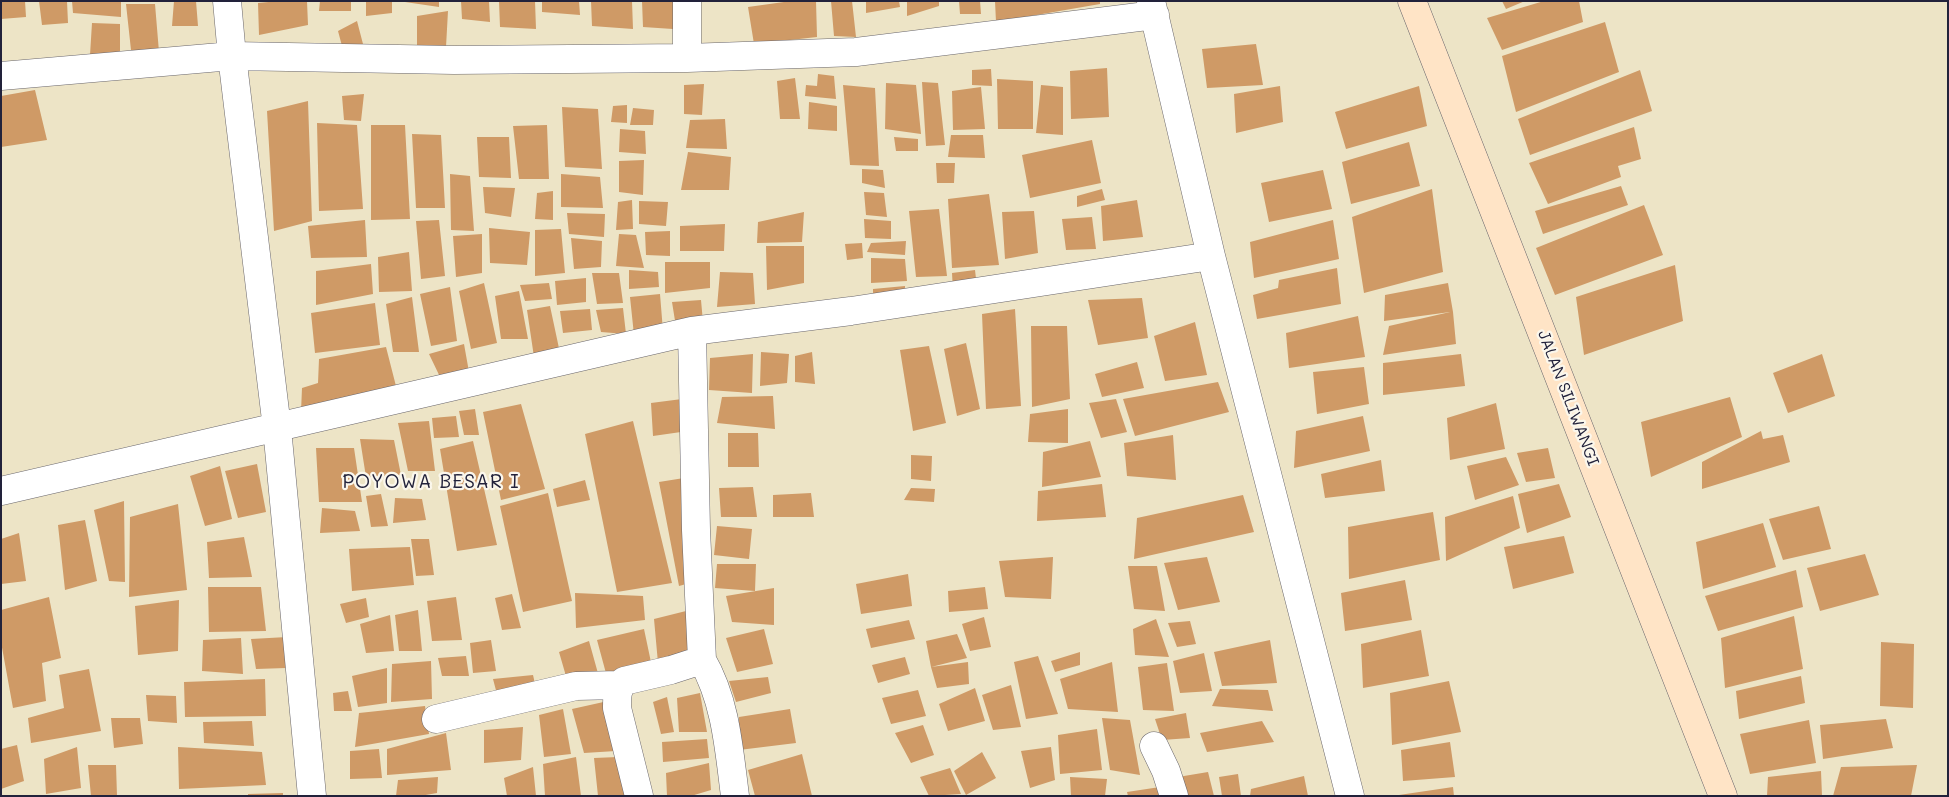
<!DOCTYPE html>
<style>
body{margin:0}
#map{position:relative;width:1949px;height:797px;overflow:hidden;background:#ede4c6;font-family:Mali,sans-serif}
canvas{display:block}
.frame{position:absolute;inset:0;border:2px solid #22223b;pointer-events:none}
</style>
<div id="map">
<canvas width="1949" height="797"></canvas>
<div class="frame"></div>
</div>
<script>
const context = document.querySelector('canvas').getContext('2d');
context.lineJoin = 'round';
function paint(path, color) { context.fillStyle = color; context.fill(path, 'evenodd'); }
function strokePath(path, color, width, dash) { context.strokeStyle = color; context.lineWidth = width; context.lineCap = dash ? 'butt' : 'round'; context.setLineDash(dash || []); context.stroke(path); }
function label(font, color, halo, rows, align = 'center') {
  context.font = font + ' Mali,sans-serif'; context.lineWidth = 4.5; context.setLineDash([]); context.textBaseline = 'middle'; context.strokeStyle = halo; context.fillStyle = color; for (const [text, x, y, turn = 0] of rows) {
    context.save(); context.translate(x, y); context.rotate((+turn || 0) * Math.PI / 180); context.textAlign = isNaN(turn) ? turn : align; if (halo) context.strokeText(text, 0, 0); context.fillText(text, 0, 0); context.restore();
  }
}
paint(new Path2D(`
 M1,1H25L26,17L1,19Z
 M39,1H67L68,23L42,25Z
 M72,1H121V17L73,13Z
 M174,1H196L198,26H172Z
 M279,1H307L308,25L259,35L258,3Z
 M320,1H351V11H319Z
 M366,1H392V13L366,16Z
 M405,1H439V7L405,2Z
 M461,1H489L490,22L462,19Z
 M499,1H535L536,29L500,27Z
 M542,1H579L580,15L542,12Z
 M591,1H632L633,29L592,26Z
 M642,1H676L673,29L643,27Z
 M791,1H816L817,37L754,44L748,7Z
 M831,1H852L856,37L834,36Z
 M866,1H899L900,7L866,13Z
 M907,1H939V6L907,16Z
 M959,1H980L981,14H960Z
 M995,1H1100V4L996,22Z
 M1502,1H1525L1506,9Z
 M1544,1H1579L1583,22L1502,50L1487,18Z
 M126,4H155L159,52L131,50Z
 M448,11L446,47H417V16Z
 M357,21L363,44L342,46L338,31Z
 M1605,22L1619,72L1516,112L1502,56Z
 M92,23L120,24V53L90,55Z
 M1256,44L1263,85L1207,88L1202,49Z
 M1107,68L1109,117L1071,119L1070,71Z
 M991,69L992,86L972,85V70Z
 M1640,70L1652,111L1530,155L1518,119Z
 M818,74L834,76L836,99L805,96L806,85L817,86Z
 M795,78L800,119H780L777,81Z
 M997,79L1033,81V129H998Z
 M922,82L938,83L945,145L926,146Z
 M886,83L916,85L921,134L885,129Z
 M704,84L702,115L684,114V85Z
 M843,85L875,88L879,166L850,165Z
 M1041,85L1063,87V135L1036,133Z
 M1280,86L1283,122L1236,133L1234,94Z
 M1419,86L1427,126L1346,149L1335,112Z
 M981,87L985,129L953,130L952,91Z
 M35,90L47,140L1,147V96Z
 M364,94L361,121L344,120L342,96Z
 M308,101L312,221L274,231L267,111Z
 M809,102L837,106V131L808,129Z
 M627,105V123L611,122L613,106Z
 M562,107L598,109L602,169L565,167Z
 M633,108L654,110L653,125H630Z
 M725,119L727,149L686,148L690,120Z
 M317,123L357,125L363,209L319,211Z
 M371,125H405L410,219L371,220Z
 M547,125L549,179H519L513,126Z
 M1634,127L1641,159L1618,166L1621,177L1548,204L1529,163Z
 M620,129L645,131L646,154L619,152Z
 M412,134L441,135L445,208H416Z
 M951,135H983L985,158L948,157Z
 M477,137H509L511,178L479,177Z
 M894,137L918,139V151H896Z
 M1092,140L1101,183L1030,198L1022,155Z
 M1409,142L1420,186L1351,204L1342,162Z
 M688,152L731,157L729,190H681Z
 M644,160L643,195L619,192V161Z
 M936,163H955L954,183H937Z
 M862,169L883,170L885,188L862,183Z
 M1323,170L1332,209L1269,222L1261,183Z
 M450,174L470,176L474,231L451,230Z
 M561,174L600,177L603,208L561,207Z
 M1621,186L1628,205L1543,234L1535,211Z
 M483,187L515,188L511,217L485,213Z
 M1102,189L1105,200L1077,207V196Z
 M1432,189L1443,272L1364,293L1352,217Z
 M553,191V220L535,219L537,193Z
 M864,192L884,193L887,217L866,215Z
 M989,194L999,265L952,268L948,199Z
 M632,200L633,229L616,230L618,202Z
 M1137,200L1143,237L1103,241L1101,206Z
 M639,201L668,202L666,226L639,224Z
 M1644,205L1663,255L1555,295L1536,248Z
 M939,209L947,276L916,277L909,211Z
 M1034,211L1038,253L1005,259L1002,212Z
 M804,212L802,242L757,243L758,222Z
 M567,213L605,214L604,237L569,234Z
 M1092,217L1096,249L1066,250L1062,219Z
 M864,219L891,221V239L865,238Z
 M365,220L367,257L311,258L308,226Z
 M439,220L445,276L421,279L416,221Z
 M1333,220L1339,259L1254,278L1250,242Z
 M725,224L724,251H680V226Z
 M489,228L530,232L527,265L490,263Z
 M561,229L565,273L535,276V230Z
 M670,231V256L646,255L645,232Z
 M482,234V273L456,277L453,236Z
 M619,234L636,235L644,268L616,266Z
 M571,238L602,241L601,267L574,269Z
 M906,241L905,255L867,252L871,243Z
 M862,243L863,258L847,260L845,244Z
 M766,246H804V283L767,290Z
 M409,252L412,291L379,292L378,257Z
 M871,258L905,259L907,281L871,283Z
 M665,262H710V288L665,293Z
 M371,264L373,294L316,305V271Z
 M1675,265L1683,321L1584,355L1576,297Z
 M1337,268L1341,304L1257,319L1253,295L1278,288L1279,280Z
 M629,270L658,272L659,287L629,289Z
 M975,270L977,287L953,291L952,273Z
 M720,272L753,273L755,304L717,307Z
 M592,273H619L623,303L597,304Z
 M586,278V302L557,305L555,281Z
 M484,283L497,343L471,349L459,291Z
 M549,283L552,299L525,301L520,285Z
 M1448,283L1453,312L1456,344L1383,355L1389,326L1450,312L1384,321L1385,295Z
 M905,286V295L873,299V289Z
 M450,287L457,341L431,346L420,294Z
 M519,291L528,339H501L495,296Z
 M660,294L663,331L634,335L630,297Z
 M412,297L419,352H393L386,304Z
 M1142,298L1148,338L1098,345L1088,300Z
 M701,300L703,322L676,327L672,302Z
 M375,303L380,345L315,353L311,313Z
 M550,306L560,353L534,357L527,310Z
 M623,308L626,334L601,332L596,310Z
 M590,309L592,330L563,333L560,311Z
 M1015,309L1021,406L986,409L982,314Z
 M1358,316L1365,357L1289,368L1286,333Z
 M1195,322L1207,375L1165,381L1154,336Z
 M1031,326H1067L1070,399L1032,407Z
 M966,343L980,409L957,416L944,349Z
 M464,344L469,372L441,379L429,354Z
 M929,346L946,423L913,431L900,350Z
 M386,347L397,390L301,412L302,388L318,383L319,359Z
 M761,352L789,354L787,383L760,386Z
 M812,352L815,384L795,382V356Z
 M753,354L752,393L709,390L710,358Z
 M1461,354L1465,386L1383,395V363Z
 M1822,354L1835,396L1788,413L1773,373Z
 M1137,362L1144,388L1102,397L1095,374Z
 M1364,367L1369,404L1317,414L1313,372Z
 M1218,382L1229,412L1135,436L1123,399Z
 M773,396L775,429L717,423L722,397Z
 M1730,397L1742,437L1651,477L1641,422Z
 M682,399L681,432L653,436L651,403Z
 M1116,399L1127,432L1101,438L1089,403Z
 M1496,403L1505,449L1450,460L1447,418Z
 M521,404L545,489L501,500L483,412Z
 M475,409L479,435H464L459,411Z
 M1068,409V443L1028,442L1030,414Z
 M456,416L459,437L434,438L432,418Z
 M1363,416L1370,451L1294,468L1296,431Z
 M429,421L435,471H408L398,423Z
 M633,421L672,583L617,592L585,434Z
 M1761,431L1763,439L1783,435L1790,462L1702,489V462Z
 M728,433H758L759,467H728Z
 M1173,435L1176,480L1127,476L1124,443Z
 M360,439L394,440L401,475L366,477Z
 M473,441L497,545L457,551L440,449Z
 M1090,441L1101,477L1042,487L1043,452Z
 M316,448H354L362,502H319Z
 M1548,448L1555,478L1526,482L1517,453Z
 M911,455L932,456L931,481L911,479Z
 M1506,457L1519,485L1475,500L1467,466Z
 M1381,460L1385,491L1325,498L1321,474Z
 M257,464L266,512L238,518L225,471Z
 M220,466L232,519L205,526L190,476Z
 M684,478L690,583L679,586L659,482Z
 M585,480L590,500L557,507L553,489Z
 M1102,484L1106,517L1037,521L1038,491Z
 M1559,484L1571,517L1527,533L1518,494Z
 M753,487L757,517H721L719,488Z
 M911,488L935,489L934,502L904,500Z
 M548,493L572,601L523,612L500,506Z
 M811,493L814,517H773V495Z
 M381,494L388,526L371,527L366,496Z
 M1243,495L1254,532L1134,559L1137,518Z
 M1513,496L1520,528L1446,561L1445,517Z
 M395,498L422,499L426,520L393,523Z
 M124,501L125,582L109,581L94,510Z
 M178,504L187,590L129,597L130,517Z
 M1819,506L1831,549L1783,560L1769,519Z
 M322,508L355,511L360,531L320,533Z
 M1433,512L1440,560L1349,579L1348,527Z
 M85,520L97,581L65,590L58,525Z
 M1763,523L1776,567L1703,589L1696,542Z
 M717,526L752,529L749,559L714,555Z
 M19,533L26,581L1,584V539Z
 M1564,536L1574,573L1513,589L1504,547Z
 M244,537L252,577L209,578L207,542Z
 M411,539H429L434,575L416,576Z
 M410,547L414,585L352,591L349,549Z
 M1865,554L1879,595L1820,611L1807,568Z
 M1053,557L1051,599L1005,597L999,561Z
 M1207,557L1220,602L1178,610L1164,563Z
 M717,564H756L755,591L715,588Z
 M1128,566H1157L1165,611L1134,609Z
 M1796,570L1803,607L1718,631L1705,596Z
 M908,574L912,606L861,614L856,584Z
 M1405,580L1412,620L1345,631L1341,593Z
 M208,587H261L266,631L209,632Z
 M985,587L988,609L949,612L948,591Z
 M774,588V625L732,622L726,596Z
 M575,593L643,596L645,620L576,628Z
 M512,594L521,628L502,630L495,598Z
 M49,597L61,658L42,663L46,701L13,708L1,642V610Z
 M456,597L462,640L432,641L427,601Z
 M366,598L369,617L346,623L340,604Z
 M179,600L178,651L138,655L135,606Z
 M418,610L422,651H399L395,615Z
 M686,611L689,656L658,663L654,619Z
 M390,615L394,651L366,653L360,624Z
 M1794,616L1803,669L1725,688L1721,638Z
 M984,617L991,647L970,651L962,624Z
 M1156,619L1169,657L1135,655L1133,629Z
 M909,620L915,639L871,648L866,629Z
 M1190,621L1196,644L1177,647L1168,623Z
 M644,629L652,667L607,677L597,640Z
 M764,629L773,664L737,672L726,638Z
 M1421,630L1429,676L1363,688L1361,644Z
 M957,634L967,658L931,667L926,641Z
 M287,637L286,668L256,669L251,639Z
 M241,638L243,674L202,671L203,640Z
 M491,640L496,671L473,673L470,643Z
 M1270,640L1277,683L1222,686L1214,652Z
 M589,641L599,677L568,683L559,652Z
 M1881,642L1914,644L1913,708L1880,706Z
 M1080,652V665L1055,672L1051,661Z
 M1204,653L1212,691L1180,693L1173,661Z
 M466,656L469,676H442L438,658Z
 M1038,656L1058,714L1026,719L1014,662Z
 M905,657L910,674L878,683L872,665Z
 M431,661L432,699L391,702L392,664Z
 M968,662L969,684L937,688L931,667Z
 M1112,662L1118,712L1068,709L1060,679Z
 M1167,663L1174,711L1143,710L1138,667Z
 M387,668V703L358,707L352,676Z
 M89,669L101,731L31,743L28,718L64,708L59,675Z
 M533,675L536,688L498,698L493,679Z
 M1801,676L1805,703L1739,719L1736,691Z
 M768,677L771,693L736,702L729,681Z
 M265,679L266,716L185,717L184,682Z
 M1449,681L1461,732L1392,745L1390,693Z
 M1011,685L1021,727L993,730L982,695Z
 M975,688L985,721L948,731L939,704Z
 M1220,689L1268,690L1273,711L1212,706Z
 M918,690L926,716L891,724L882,698Z
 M348,691L352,711H334L333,693Z
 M700,693L707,732H679L677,698Z
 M146,695L176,696L177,723L148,721Z
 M667,697L674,732L661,734L653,702Z
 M608,701L616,751L584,753L572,709Z
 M425,706L429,734L355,747L359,713Z
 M563,709L571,754L544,757L539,715Z
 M790,709L796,743L739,750V717Z
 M1186,713L1190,738L1162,740L1155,719Z
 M111,718H140L143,744L114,748Z
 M1102,718L1130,720L1140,775L1110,770Z
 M1886,719L1893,748L1823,759L1820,725Z
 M1809,720L1816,763L1750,774L1740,734Z
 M252,721L254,746L204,743L203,722Z
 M1262,721L1274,742L1207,752L1200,733Z
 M923,725L934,755L911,763L895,733Z
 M523,727L521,760L484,763V730Z
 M1097,729L1102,770L1060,774L1058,735Z
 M446,733L451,770L387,775V749Z
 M707,739L709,758L663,762L662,742Z
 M1450,742L1455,777L1403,781L1401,750Z
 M17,745L24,781L1,789V749Z
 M77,747L81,788L46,794L44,759Z
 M178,747L262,752L266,785L179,789Z
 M1051,747L1055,780L1030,788L1021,751Z
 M379,749L382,778L350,779V751Z
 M982,752L996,778L966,795L954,771Z
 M802,754L812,796H755L748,770Z
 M576,757L581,796H545L543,764Z
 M618,757L627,796H598L594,758Z
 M709,763L711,790L691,796H667L666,773Z
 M88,765H116L117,796H91Z
 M1917,765L1911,796H1833L1841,767Z
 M533,767L536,796H507L504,778Z
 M950,768L961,794L929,796L920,777Z
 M1821,771L1822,796H1767L1768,777Z
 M1208,772L1214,796H1181L1178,777Z
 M1238,774L1241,796H1222L1219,777Z
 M1304,776L1308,796H1250L1251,789Z
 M438,777L437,793L420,796H396L398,780Z
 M1070,777L1107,779L1105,796H1071Z
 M1160,787L1162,796H1128L1127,792Z
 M1453,787L1454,796H1399V795Z
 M283,793V796H248V794Z`), '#cf9a66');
const street = new Path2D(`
 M227,1L232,56L277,428L312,796
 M687,1V58
 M1151,1L1211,256L1350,796
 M1,76L232,56L454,60L687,58L856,52L1155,15
 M1,491L692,331L851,311L1211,256
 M702,660C726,701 729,750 735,796
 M436,719L576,686L620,685
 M1154,746L1166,771L1174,796
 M639,796L617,708C617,697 617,688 624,681L671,670L702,660L696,530L692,331`);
const secondary = new Path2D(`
 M1412,1L1723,796`);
strokePath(street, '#69666c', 29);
strokePath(secondary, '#69666c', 29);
strokePath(street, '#fff', 28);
strokePath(secondary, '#ffe4c6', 28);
label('16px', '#22223b', '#fbf7ec', [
 ["JALAN SILIWANGI",1568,398,69]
]);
context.letterSpacing = '1px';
label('19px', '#22223b', '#fbf7ec', [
 ["POYOWA BESAR I",431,482]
]);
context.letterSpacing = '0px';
</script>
